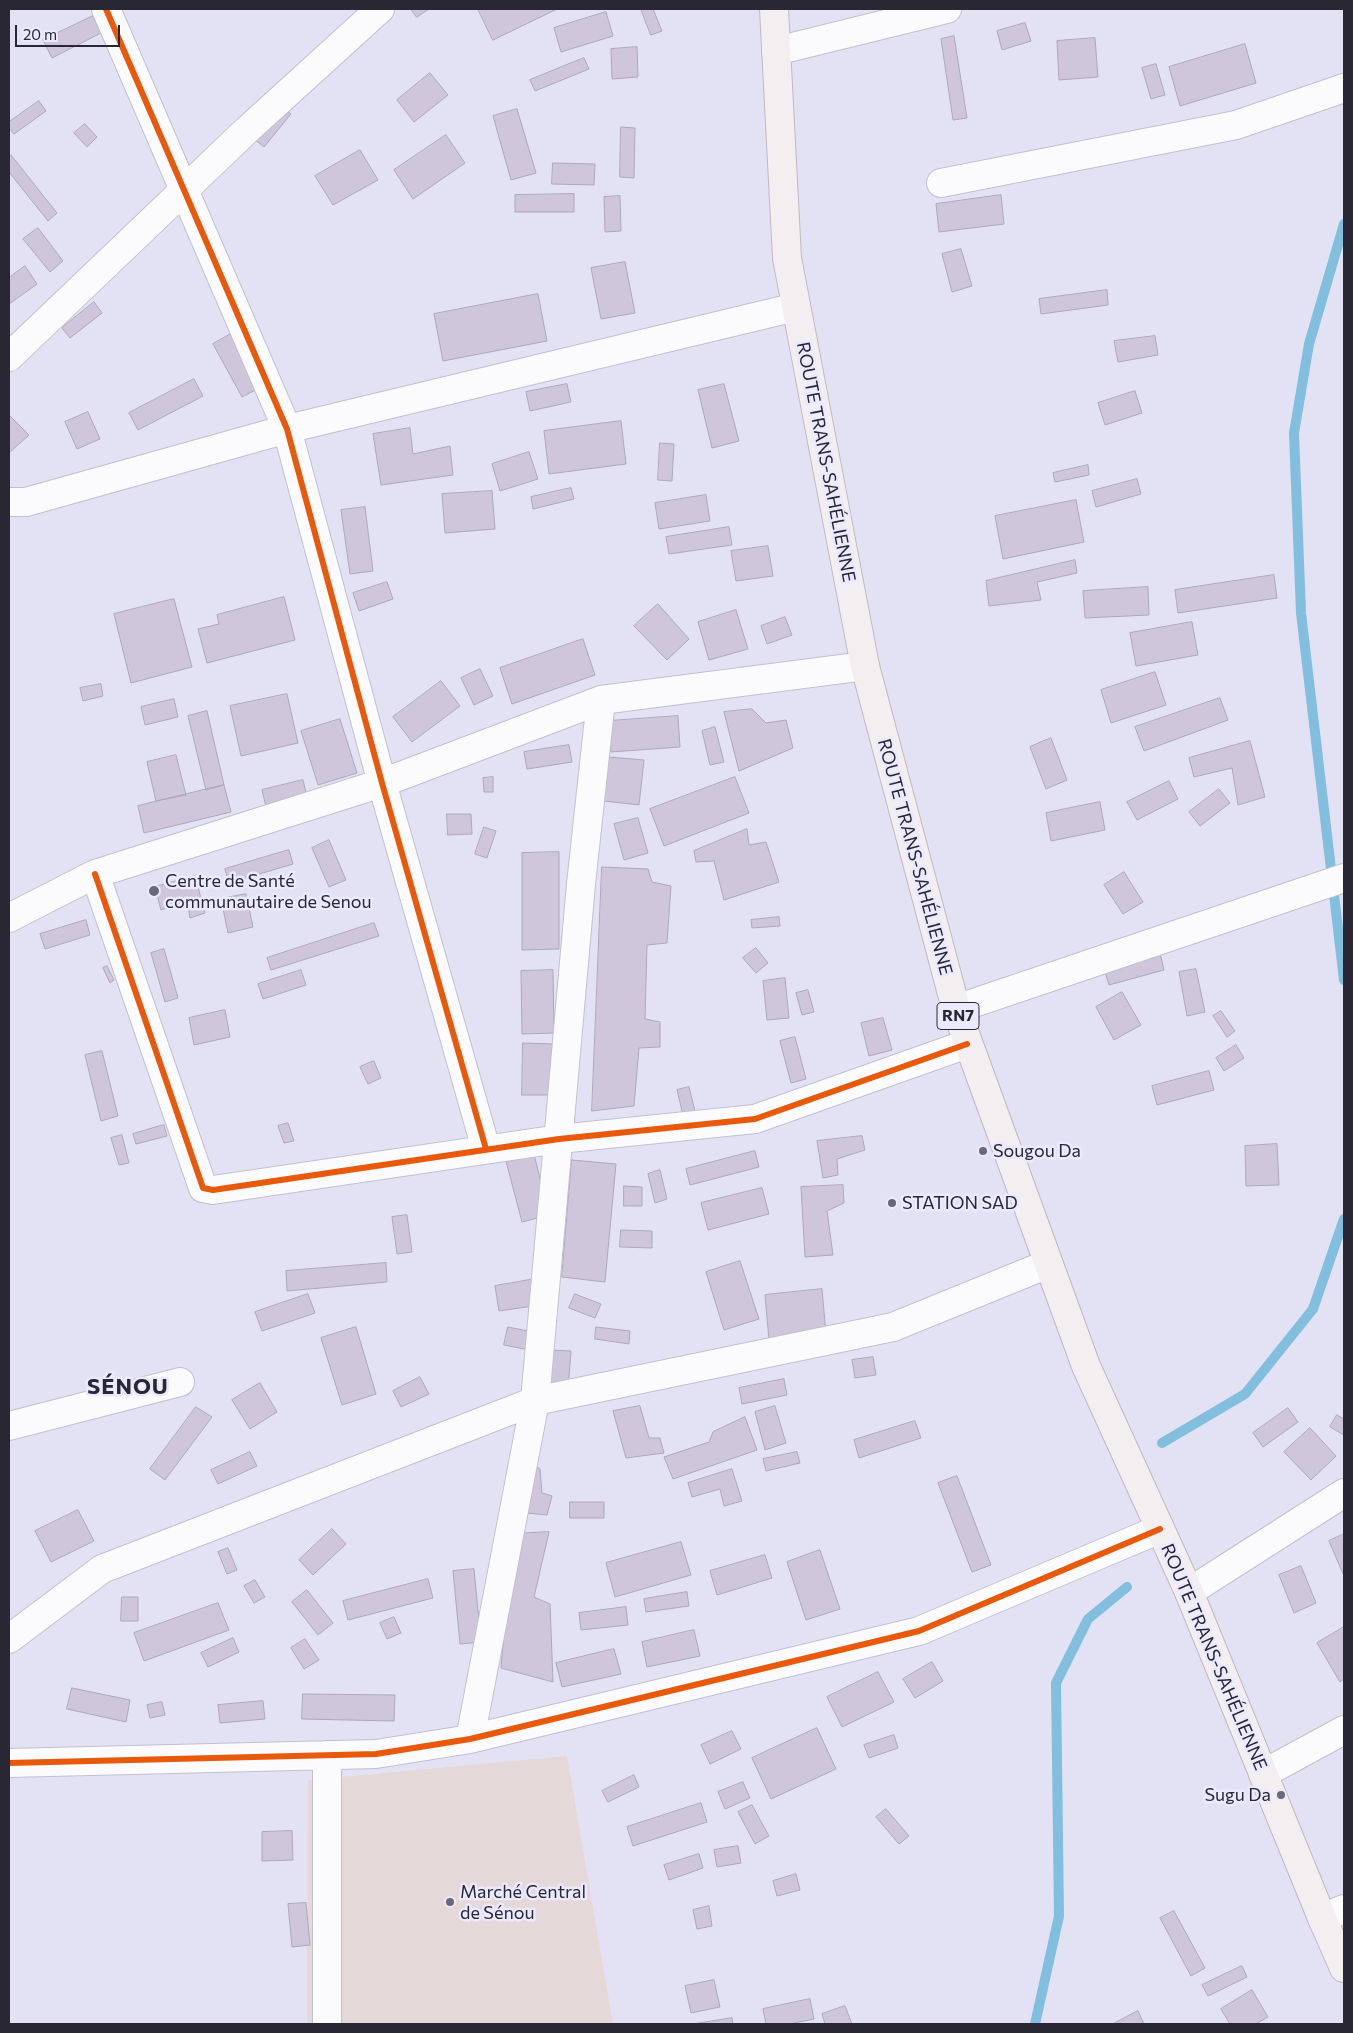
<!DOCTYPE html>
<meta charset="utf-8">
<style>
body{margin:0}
#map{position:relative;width:1353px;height:2033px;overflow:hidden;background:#e3e2f5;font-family:Commissioner,sans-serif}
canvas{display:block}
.frame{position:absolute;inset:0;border:10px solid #292734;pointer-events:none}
.scale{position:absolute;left:15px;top:25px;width:105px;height:22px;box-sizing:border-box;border:2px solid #292734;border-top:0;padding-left:6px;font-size:15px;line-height:18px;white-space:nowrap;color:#292734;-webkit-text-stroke:4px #ebe9fe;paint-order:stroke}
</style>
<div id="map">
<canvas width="1353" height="2033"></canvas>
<div class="frame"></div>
<div class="scale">20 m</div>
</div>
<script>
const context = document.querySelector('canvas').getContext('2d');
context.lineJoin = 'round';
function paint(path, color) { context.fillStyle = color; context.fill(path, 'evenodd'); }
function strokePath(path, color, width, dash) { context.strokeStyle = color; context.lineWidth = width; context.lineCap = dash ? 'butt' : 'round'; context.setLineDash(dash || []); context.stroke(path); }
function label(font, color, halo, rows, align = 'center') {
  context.font = font + ' Commissioner,sans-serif'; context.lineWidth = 5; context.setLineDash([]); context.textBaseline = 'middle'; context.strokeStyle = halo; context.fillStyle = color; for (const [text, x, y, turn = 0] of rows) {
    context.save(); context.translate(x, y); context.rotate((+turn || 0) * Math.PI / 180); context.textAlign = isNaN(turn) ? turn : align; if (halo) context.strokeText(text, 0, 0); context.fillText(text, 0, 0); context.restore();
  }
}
paint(new Path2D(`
 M567,1756L613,2024H307L308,1780Z`), '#e4d8d9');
strokePath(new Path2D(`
 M1344,224L1309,344L1294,433L1301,613L1344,980
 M1162,1443L1245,1394L1313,1309L1344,1219
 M1035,2024L1059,1916L1056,1683L1088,1619L1127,1587`), '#82bede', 10);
const building = new Path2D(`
 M411,9H429L417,17Z
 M478,9H557L493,40Z
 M641,9H653L662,31L651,35Z
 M606,12L613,36L561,52L554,28Z
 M93,16L101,33L52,58L43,40Z
 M1025,23L1031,41L1002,50L997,31Z
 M954,36L967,118L953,120L941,39Z
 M1095,38L1098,77L1059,80L1057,41Z
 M1245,44L1256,83L1180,106L1169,67Z
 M637,47L638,77L612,79L611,49Z
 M584,58L589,69L535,91L530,80Z
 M1156,64L1165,95L1151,99L1142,68Z
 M430,73L448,95L414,122L397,100Z
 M39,101L46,111L14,134L9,128V122Z
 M279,105L291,114L264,147L252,137Z
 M517,109L536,173L511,180L493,116Z
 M85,124L97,137L87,147L74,133Z
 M621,127L635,128L634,178L620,177Z
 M446,135L465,163L413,199L394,170Z
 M360,150L378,180L333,205L315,176Z
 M11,155L57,213L48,221L9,172V157Z
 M553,163L595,164L594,185L552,184Z
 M574,194V212H515V195Z
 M1001,195L1004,224L939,232L936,204Z
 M620,196L621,231L605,232L604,197Z
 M38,228L63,261L50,272L23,239Z
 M961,249L972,286L952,292L942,254Z
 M625,262L635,313L601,319L591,268Z
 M25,266L37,284L9,304V278Z
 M1107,290L1108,305L1041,314L1039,299Z
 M538,294L547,341L443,361L434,314Z
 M94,302L102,313L70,338L62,328Z
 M231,334L261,387L242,397L213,344Z
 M1155,336L1158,355L1118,362L1114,341Z
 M194,379L203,396L138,430L129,413Z
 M567,384L571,402L530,411L526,392Z
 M724,384L739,441L712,448L698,390Z
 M1135,391L1142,413L1105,425L1098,403Z
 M88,412L100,439L77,449L65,422Z
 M9,415L29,435L10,452H9Z
 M621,421L626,464L549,474L544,431Z
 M410,428L413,454L450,446L453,475L381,485L373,434Z
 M660,443L674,444L672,481L658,480Z
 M529,452L538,479L500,491L492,464Z
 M1088,465L1089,475L1055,482L1053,473Z
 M1137,479L1141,494L1096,507L1092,491Z
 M571,488L574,499L533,509L531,497Z
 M492,491L495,529L445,533L442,494Z
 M706,495L710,521L659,529L655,503Z
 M1076,500L1084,542L1003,559L995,516Z
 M365,507L373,571L350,574L341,510Z
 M729,527L732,545L669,554L666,537Z
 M768,546L773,576L736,581L731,551Z
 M1075,560L1077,573L1037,582L1041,600L989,606L986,581Z
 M1274,575L1277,598L1178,613L1175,590Z
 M387,582L393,599L359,611L353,593Z
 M1148,587L1149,615L1085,618L1083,591Z
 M284,597L295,640L207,663L198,629L219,624L217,615Z
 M174,599L192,667L131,683L114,614Z
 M658,604L689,639L667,660L634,626Z
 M736,610L748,649L709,660L698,622Z
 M785,617L792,635L767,644L761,626Z
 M1192,622L1198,655L1136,666L1130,633Z
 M583,639L595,675L512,704L500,668Z
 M480,669L493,696L474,705L461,678Z
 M1155,672L1166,705L1111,723L1101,690Z
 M441,681L460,706L412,742L393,717Z
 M101,684L103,696L83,701L80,688Z
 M287,694L298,743L241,756L230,706Z
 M1220,698L1228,720L1144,751L1135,727Z
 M174,699L178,717L145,725L141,707Z
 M752,709L766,723L786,720L793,748L739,771L724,712Z
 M207,711L224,785L206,790L188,716Z
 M678,716L680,747L611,752L609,721Z
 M340,719L357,773L318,785L301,731Z
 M715,727L724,762L710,765L702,731Z
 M1051,738L1067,780L1046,789L1030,747Z
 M1250,741L1265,797L1238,805L1232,768L1194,777L1189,758Z
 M569,745L572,762L527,769L524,752Z
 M176,755L186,795L156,801L147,762Z
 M609,757L644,760L639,805L604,801Z
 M493,777V792H484L483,778Z
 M735,777L749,813L664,846L650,809Z
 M303,780L308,801L267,811L262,790Z
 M1169,781L1178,799L1137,820L1127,802Z
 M224,785L231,812L144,833L138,806Z
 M1219,789L1230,803L1200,826L1189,812Z
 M1100,802L1105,830L1051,841L1046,813Z
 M447,814H471L472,834L448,835Z
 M638,818L648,853L624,860L614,824Z
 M484,827L496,831L487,858L475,854Z
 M747,829L749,845L766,842L779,882L724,900L714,861L696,862L694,851Z
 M329,840L346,880L329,887L312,848Z
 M289,850L293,864L229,883L225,869Z
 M559,852V949L522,950V853Z
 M602,867L648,869L652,882L671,886L667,943L647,945L645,1019L660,1022V1047L639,1048L634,1106L592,1111Z
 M1124,872L1143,902L1123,914L1104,885Z
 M195,876L205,913L190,918L187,901L161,910L155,887Z
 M246,894L253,927L228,933L221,899Z
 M779,917L780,926L752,928L751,920Z
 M86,920L90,935L45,949L40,934Z
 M374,923L379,936L271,970L267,958Z
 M756,948L768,963L756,973L743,958Z
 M164,949L178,998L165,1002L151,953Z
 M1160,953L1164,970L1109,985L1104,968Z
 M107,966L114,980L110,983L103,968Z
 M1196,969L1205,1012L1187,1016L1179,972Z
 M301,970L306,985L263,999L258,984Z
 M553,970L554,1033L522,1034L521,971Z
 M785,978L789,1018L767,1020L763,981Z
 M808,990L814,1012L802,1015L796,993Z
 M1122,992L1141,1025L1114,1040L1096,1007Z
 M225,1010L230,1037L194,1045L189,1018Z
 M1221,1011L1235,1031L1227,1037L1213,1016Z
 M883,1018L892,1050L869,1056L861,1023Z
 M795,1037L806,1079L791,1083L780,1041Z
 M523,1043L553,1044L552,1095H522Z
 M1236,1045L1244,1058L1224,1071L1216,1058Z
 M102,1051L118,1116L101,1121L85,1055Z
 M374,1061L381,1078L368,1084L360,1067Z
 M1209,1071L1214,1090L1157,1105L1152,1086Z
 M689,1087L695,1111L683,1115L677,1090Z
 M288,1123L294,1141L284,1143L278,1126Z
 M164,1125L167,1136L136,1144L133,1134Z
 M122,1135L129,1163L119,1165L111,1138Z
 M862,1136L865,1150L837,1159L838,1175L823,1178L817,1141Z
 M1277,1144L1279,1185L1246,1186L1245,1146Z
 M755,1151L759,1167L690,1185L686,1169Z
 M534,1154L549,1215L522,1222L506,1161Z
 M572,1160L616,1164L605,1282L562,1277Z
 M660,1170L667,1199L655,1203L648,1174Z
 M843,1185L844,1203L827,1211L833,1255L805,1257L801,1187Z
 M624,1186L642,1187V1206H624Z
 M762,1188L769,1214L708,1230L701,1203Z
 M407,1215L412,1252L397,1254L392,1217Z
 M621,1230L652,1231V1248L620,1247Z
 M740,1261L759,1319L724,1330L706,1272Z
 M386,1263L387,1282L287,1291L286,1271Z
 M535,1279L540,1305L499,1311L495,1286Z
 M822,1289L826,1334L769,1340L765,1295Z
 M308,1294L315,1313L262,1331L255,1312Z
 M575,1294L601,1304L595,1318L569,1308Z
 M356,1327L376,1394L342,1405L321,1338Z
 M508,1327L533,1332L529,1350L504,1345Z
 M596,1327L630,1331L629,1344L595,1339Z
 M550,1350L571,1351L568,1389L548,1388Z
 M873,1357L876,1375L855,1378L852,1360Z
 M420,1377L429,1394L401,1407L393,1391Z
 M784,1379L787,1395L742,1404L739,1388Z
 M260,1383L277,1412L250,1429L232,1400Z
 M640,1406L649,1438H660L664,1453L626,1458L613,1411Z
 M775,1406L786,1443L765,1450L755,1412Z
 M196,1407L212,1417L165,1480L150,1469Z
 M1288,1408L1298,1422L1263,1447L1253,1433Z
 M1337,1415L1344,1419V1435L1330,1427Z
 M745,1417L757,1450L673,1479L664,1457L709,1442L713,1432Z
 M915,1421L921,1438L859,1458L854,1440Z
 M1310,1428L1336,1456L1311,1480L1284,1452Z
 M250,1452L257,1466L218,1484L211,1470Z
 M797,1452L800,1463L766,1471L763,1459Z
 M533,1465L540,1469L542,1493L552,1496L547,1515L527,1513Z
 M732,1469L742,1501L724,1506L720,1489L692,1497L688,1483Z
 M957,1476L991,1565L972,1572L938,1483Z
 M570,1502H604V1518H570Z
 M78,1510L94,1541L51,1562L35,1531Z
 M332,1529L346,1544L313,1575L299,1560Z
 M549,1532L534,1597L550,1604L553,1682L501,1668L512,1534Z
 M1344,1534V1576L1329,1541Z
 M681,1542L691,1575L615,1597L606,1563Z
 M228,1548L237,1570L227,1574L218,1552Z
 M820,1550L840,1609L806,1620L787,1562Z
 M765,1555L772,1578L717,1595L710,1571Z
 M1301,1566L1316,1603L1294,1613L1279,1575Z
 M474,1569L481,1642L460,1644L453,1571Z
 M428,1579L433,1598L348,1620L343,1601Z
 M255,1580L265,1597L254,1603L244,1586Z
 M307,1590L333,1623L318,1635L292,1602Z
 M687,1592L689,1606L646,1612L644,1599Z
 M122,1597H138V1621H121Z
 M218,1603L229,1630L144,1661L134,1633Z
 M626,1607L628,1625L581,1630L579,1613Z
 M394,1617L401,1633L387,1639L380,1623Z
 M1344,1627V1679L1340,1682L1317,1643Z
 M694,1630L700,1656L647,1667L642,1642Z
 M233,1638L239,1652L208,1667L201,1653Z
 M305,1639L319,1660L304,1669L291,1648Z
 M614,1649L621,1674L562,1687L556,1663Z
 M932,1662L943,1681L915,1698L903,1679Z
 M878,1672L894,1702L842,1727L827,1697Z
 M72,1688L130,1700L126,1722L67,1709Z
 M303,1694L395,1695L394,1721L302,1719Z
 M263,1701L265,1719L220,1723L218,1705Z
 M162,1702L165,1715L150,1718L147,1705Z
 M817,1728L836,1769L771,1799L752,1758Z
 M732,1731L741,1749L710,1764L701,1745Z
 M894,1735L898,1748L869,1758L864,1745Z
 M634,1775L639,1787L608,1802L602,1791Z
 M743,1782L750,1798L725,1809L718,1792Z
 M701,1803L707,1822L633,1846L627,1827Z
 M752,1805L769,1836L755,1844L738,1812Z
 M886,1809L909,1836L899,1844L876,1817Z
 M292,1831L293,1860L262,1861V1832Z
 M738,1846L741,1863L717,1867L714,1850Z
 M699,1854L703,1868L669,1880L664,1865Z
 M796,1874L800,1890L777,1896L773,1881Z
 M306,1903L310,1945L292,1947L288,1904Z
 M709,1906L712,1926L697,1929L693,1910Z
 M1174,1911L1205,1968L1191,1976L1160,1918Z
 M1242,1966L1247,1977L1208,1996L1202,1985Z
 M714,1980L720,2007L691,2013L685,1986Z
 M1252,1990L1268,2017L1256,2024H1230L1221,2009Z
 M810,1999L814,2019L789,2024H766L763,2009Z
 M845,2006L852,2024H825L822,2014Z
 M1138,2011L1144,2024H1116L1115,2023Z
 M732,2018L733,2024H693Z`);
paint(building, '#cfc6db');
strokePath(building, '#aca8b6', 1);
const minor = new Path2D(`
 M106,9L287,429L382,783L486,1149
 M776,51L947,9
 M941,183L1236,125L1344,88
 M9,357L247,130L380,9
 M9,502H26L287,429L796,307
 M95,874L203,1188L213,1190L559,1139L755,1119L967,1044
 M9,918L95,874L382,783L601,700L865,666
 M956,1009L1344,878
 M9,1426L180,1382
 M1189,1592L1344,1493
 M9,1639L102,1569L535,1401L893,1327L1048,1264
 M470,1739L535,1401L581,884L601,700
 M9,1763L376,1754L470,1739L919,1631L1160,1529
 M1263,1774L1344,1730
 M1322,1918L1344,1909
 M327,2024V1755`);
const trunk = new Path2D(`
 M774,9L787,258L865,666L956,1009L1086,1366L1189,1592L1322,1918L1344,1968`);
strokePath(minor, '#c1c0cf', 30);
strokePath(trunk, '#c0b8c1', 30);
strokePath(minor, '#fbfbfe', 28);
strokePath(trunk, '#f3eef0', 28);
strokePath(new Path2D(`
 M106,9L287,429L382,783L486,1149
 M95,874L203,1188L213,1190L559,1139L755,1119L967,1044
 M9,1763L376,1754L470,1739L919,1631L1160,1529`), '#e8590c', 6);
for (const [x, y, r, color] of [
 [154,891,6,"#6a6878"],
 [983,1151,5,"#6a6878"],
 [892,1203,5,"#6a6878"],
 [1281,1795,5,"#6a6878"],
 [450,1902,5,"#6a6878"]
]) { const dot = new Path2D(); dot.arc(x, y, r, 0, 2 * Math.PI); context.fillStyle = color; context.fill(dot); strokePath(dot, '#ebe9fe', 2); }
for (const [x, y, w] of [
 [958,1016,42]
]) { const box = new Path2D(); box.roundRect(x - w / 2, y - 13.5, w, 27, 4); context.fillStyle = '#ebe9fe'; context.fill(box); strokePath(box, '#292734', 1); }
label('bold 16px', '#292734', null, [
 ["RN7",958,1016]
]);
label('18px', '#292734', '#ebe9fe', [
 ["ROUTE TRANS-SAHÉLIENNE",826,462,79],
 ["ROUTE TRANS-SAHÉLIENNE",915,857,75],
 ["ROUTE TRANS-SAHÉLIENNE",1214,1657,67]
]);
label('18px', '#292734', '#ebe9fe', [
 ["Centre de Santé",165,881],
 ["communautaire de Senou",165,902],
 ["Sougou Da",993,1151],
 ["STATION SAD",902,1203],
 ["Sugu Da",1271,1795,"right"],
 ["Marché Central",460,1892],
 ["de Sénou",460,1913]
], 'left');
context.letterSpacing = '1px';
label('bold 22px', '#292734', '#ebe9fe', [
 ["SÉNOU",128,1387]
]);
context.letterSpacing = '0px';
</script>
